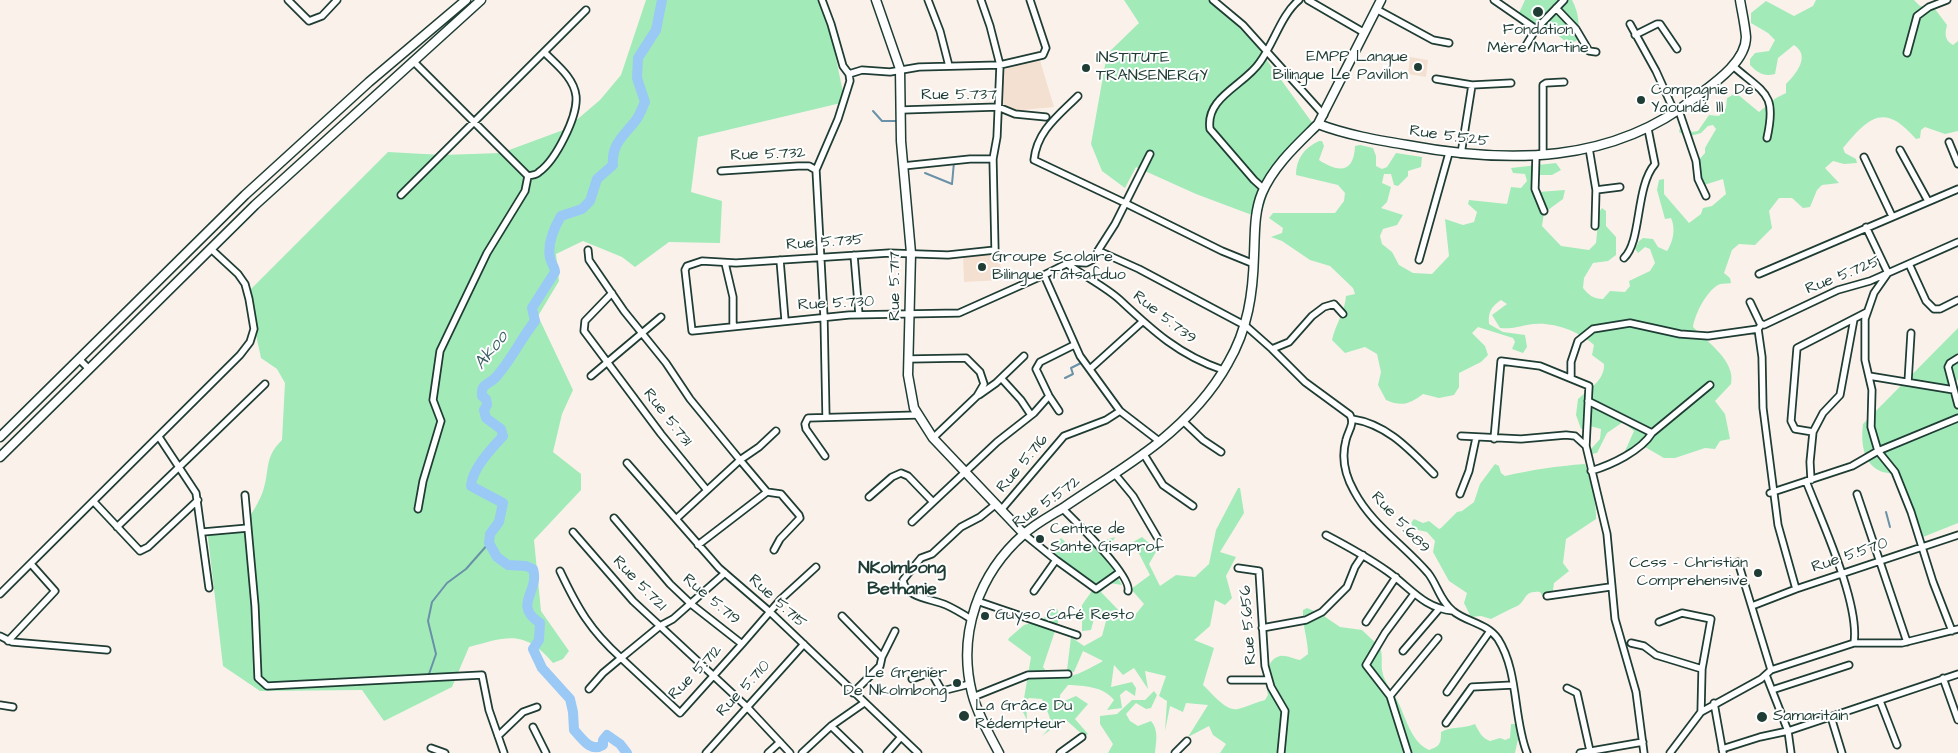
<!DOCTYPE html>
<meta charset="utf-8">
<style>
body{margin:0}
canvas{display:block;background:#faf1ea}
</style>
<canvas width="1958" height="753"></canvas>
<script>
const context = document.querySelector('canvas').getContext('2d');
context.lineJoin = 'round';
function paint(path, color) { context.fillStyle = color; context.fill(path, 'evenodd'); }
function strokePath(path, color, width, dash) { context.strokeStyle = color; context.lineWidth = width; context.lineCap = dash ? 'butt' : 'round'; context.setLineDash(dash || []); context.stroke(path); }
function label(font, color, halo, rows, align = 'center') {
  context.font = font + ' "Architects Daughter",sans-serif'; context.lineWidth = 4; context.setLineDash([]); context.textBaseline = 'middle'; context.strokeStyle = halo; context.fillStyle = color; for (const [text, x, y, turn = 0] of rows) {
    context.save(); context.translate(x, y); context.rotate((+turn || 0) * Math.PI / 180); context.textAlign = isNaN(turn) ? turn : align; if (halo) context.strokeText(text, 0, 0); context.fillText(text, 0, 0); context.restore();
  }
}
paint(new Path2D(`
 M1039,57L1054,107L1001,112L998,72Z
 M1410,57L1428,60L1426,77L1408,74Z
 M1000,254L1001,280L964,282L963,256Z`), '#f4e0d1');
paint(new Path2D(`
 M646,0H824L845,102L698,137L691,192L722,201L720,243L669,242L635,267L622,257L583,241L556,254L559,281L538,316L573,390L562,414L553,452L581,474V490L534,540L541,611L569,651L563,659L553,663C524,629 507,637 469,647L452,687L384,721L362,690L260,691L223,666L207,529L244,526C251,514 259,503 263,491C270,470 264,457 282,440L285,383L277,369L261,358L247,293L388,152L442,155L501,153L566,129L600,100L621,75Z
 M1124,0H1210L1253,41L1316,128L1292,151L1271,183L1260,218L1196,194L1136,167L1125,188L1102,171L1091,144L1107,54L1139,23Z
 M1525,0H1572C1579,13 1580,25 1577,40L1570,45L1550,29L1535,25L1519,13Z
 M1816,0H1914L1920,6L1935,9L1947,25C1945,33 1944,40 1953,45L1958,41V131L1945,134L1925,127L1921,130L1920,138L1916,139C1884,102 1869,117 1843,148L1845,153L1856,159L1857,163L1844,164L1833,161L1825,168L1839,183L1822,185L1817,190L1810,207L1803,208L1792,198H1779L1769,211L1772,228L1755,245L1739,244L1732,250L1724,273L1730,278L1731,283C1727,284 1721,283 1718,285C1706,292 1695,314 1693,327C1707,342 1736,361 1731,384L1715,401L1725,414L1730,439L1720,441L1715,449L1705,448L1675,458H1664L1645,447L1625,451L1634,431L1623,422L1607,433L1597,453L1591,454V449L1600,439L1601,429L1590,426L1581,429L1576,415L1578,399C1589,389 1605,380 1604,364L1592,355L1594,345C1578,330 1549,320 1527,325C1517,327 1511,329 1500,328L1492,315L1507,304L1501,300C1491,307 1488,312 1489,324L1503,332L1525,335L1527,347L1523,353L1512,349L1515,342L1513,338L1478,327L1472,333L1485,346L1488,355L1481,362L1459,373V387L1454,395L1439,398L1423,394C1410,404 1402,407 1386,400L1378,385L1381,372L1377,354L1365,347L1345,353L1332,340C1335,325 1345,312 1346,296L1355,294L1353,288L1330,266L1310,260L1282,241L1271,237L1282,233L1283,228L1269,218L1273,213H1335L1344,201L1345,193L1338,185L1296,175C1296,159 1304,148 1319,141H1322L1324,146L1319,160C1339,173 1354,173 1355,146L1360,145L1373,148L1376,156V166L1382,169L1387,167L1396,153L1422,157L1421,167L1408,171V176L1398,186L1394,185L1391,174H1384L1382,183L1391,187L1387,202L1381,208L1403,215L1397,225L1383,229L1380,236L1382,244L1392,252L1399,265L1413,273L1432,274L1449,256L1445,219L1463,225L1474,222L1477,212L1468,204L1469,200L1507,204L1511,187L1521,188L1527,181L1525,174L1513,173L1511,168L1556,163L1561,170L1552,175H1540L1534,185L1538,192L1565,190L1563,199L1544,213L1542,226L1561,246L1589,250L1596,243L1599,212L1602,208L1606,211V226L1616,237V255L1608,261L1593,263L1584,278L1583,288C1589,295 1593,299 1603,299L1610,291L1625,292L1630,286L1629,281L1650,271L1655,263L1650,249L1645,247L1638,253L1635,249L1639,241L1643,238L1653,239L1658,247L1667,251C1673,242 1676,229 1671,218L1665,219L1657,190L1659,180L1664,179V194L1689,223L1701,214L1703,208L1712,206L1726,194L1723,179L1704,185L1699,176L1698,161L1705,153V148L1716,129L1713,125L1708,126L1701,133L1687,137L1679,132L1680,128L1685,125L1692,132L1698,131L1709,115L1719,116L1726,108L1727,98L1736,93L1759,112L1776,98L1786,93V84C1796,74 1811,56 1794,45L1778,58L1775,74C1764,77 1758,73 1750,65V59L1755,53L1769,51L1775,40L1768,33L1751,23V13L1766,1L1794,16L1813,6Z
 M1958,328V379L1951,391L1958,404V523L1923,537C1917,518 1911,497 1900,480C1895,472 1887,474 1880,471C1862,463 1861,440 1863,424Z
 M1495,464L1499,466L1501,473L1505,476C1531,470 1557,466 1585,464C1590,478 1597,505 1596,519L1566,539L1563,563L1569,571L1554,583L1553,590L1556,596L1553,600H1545L1540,592C1522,590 1527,603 1515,607C1506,611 1499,615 1491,619L1481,616L1471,617L1464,603L1467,593L1449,581L1433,552L1435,541L1427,532L1414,529L1411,523L1414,519L1423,523L1429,521L1439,529L1441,528L1457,512L1462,511L1474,502L1480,484Z
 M1238,488H1240L1244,513L1220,552L1236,557L1226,576L1232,598L1225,605L1215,600L1210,626L1194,640L1214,648L1203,685C1212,693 1226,712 1238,709C1247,707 1256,702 1265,700L1268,695C1266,683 1264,660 1280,656C1286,655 1294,659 1300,660L1308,654C1308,639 1302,625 1303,610L1307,608L1321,614L1340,627L1362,630L1380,647C1383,655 1381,663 1382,670C1384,683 1393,691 1398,702C1406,718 1411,742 1429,750C1440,746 1441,744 1441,732C1450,726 1464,729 1475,724C1479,732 1482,738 1490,741L1500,738L1505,740L1510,738L1511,724H1516L1518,739L1515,753H1220L1226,744L1213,735L1209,726L1188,737L1208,705L1186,703L1183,712L1170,706L1165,731L1167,701L1159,696L1166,676L1145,671L1148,689L1134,668L1123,675L1114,665L1111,687L1132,682L1136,688L1135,696L1126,690L1120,695L1122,708L1107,710L1114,700C1103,686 1084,686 1068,685L1060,695V700L1062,702L1076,696L1088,704L1075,719L1088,734L1084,736L1065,719L1042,736C1057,723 1048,715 1042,699L1029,698L1026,701L1027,720L1022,710L1031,657L1008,640L1009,638L1024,625L1043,620L1050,607L1057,609L1060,616L1043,667C1058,689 1086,670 1103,661L1083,651L1074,672L1067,670L1071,637L1084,646L1102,636L1106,621V618L1095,615L1091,630L1082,631V605L1094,588L1063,565L1051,547L1061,538L1074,550L1115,537L1105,556L1122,585L1110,583L1101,592L1128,620H1131L1144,604L1131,589L1150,575L1133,542L1142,537L1157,550L1149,564L1160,586L1176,575L1195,577L1209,564L1216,530Z
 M1154,691L1157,695L1151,708L1146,709L1136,703L1126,714L1130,721L1138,726L1151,721C1159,730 1156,742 1155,753H1108L1113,744L1100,724V716L1117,714L1132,700H1145Z`), '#a2ebb9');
strokePath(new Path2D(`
 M873,111L882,121H899
 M925,173L952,184L954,162
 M1065,378L1073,374L1071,368L1081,363
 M1886,512L1890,527
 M429,674L436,654L428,621L432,602L447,583L466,569L489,543`), '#6991a8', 2);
strokePath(new Path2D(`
 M627,753L620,744L607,735L603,740V745C590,753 582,738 574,730L573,712L570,699L542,668L533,649L539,640L540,623C512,605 540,592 533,569L526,566L508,565L497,557L489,543L490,534L499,522L503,503L471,486C472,469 491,449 503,436L501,429L486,418L484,410L487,405L486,399L482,396C481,384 486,386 494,379C507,367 522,337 535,321L532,308L555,272C555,267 551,263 550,258C547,243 554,228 561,216L582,209L590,201L597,179L613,165C611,144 624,136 636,120C640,115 642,108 645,102L637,78L638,58L656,30L662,0`), '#9ac9f5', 10);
const street = new Path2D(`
 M288,0L309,21L322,16L337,0
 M928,0L940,31L949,66
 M981,0L990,26L1000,65L997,137L993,159
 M1213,0L1243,25L1324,115
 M1308,0L1363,32
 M1494,0L1536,29
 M1556,8L1576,29L1589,51L1596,52
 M1376,9L1433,40L1449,43
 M1630,24L1656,71L1675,113
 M1635,35L1657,24H1660L1677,49
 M1525,47L1536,29L1564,0
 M1907,53L1917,16L1929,7L1947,0
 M413,61L528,176
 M1733,66C1765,94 1777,93 1767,138
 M849,74L862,70L890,72L919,67L1000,65L1043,55L1046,48L1030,0
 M1436,79L1472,85L1511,83
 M1078,96C1058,116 1037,131 1034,160L1125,203L1222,251L1254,264
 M902,110L998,107L1015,114L1046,117
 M1679,111L1696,161L1698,179L1706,196
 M1949,142L1958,164
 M1589,148L1596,190L1595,226
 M1900,150L1928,201
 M1461,154L1472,85
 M1536,155L1535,189L1544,211
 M1543,155V85L1546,83L1564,82
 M1864,157L1892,216
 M903,166L970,159H993L995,250L948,255L889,253L736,263L702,261L687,266L685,270L692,331L849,315L959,313L1044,275L1080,356L1120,411L1159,441
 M816,170L838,119L850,81L849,74L843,66L831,24L822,0
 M721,171L798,166H809L816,170L824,317L826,417
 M528,176C532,175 537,175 539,172C556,160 578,116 576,96C574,78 557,65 545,53
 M1264,189L1254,180L1210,129C1205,97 1245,85 1260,62C1274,43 1281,15 1299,0
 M1596,190L1620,187
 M401,195L586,10
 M1866,227L1888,273L1874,293L1865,319V360L1872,390L1871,427L1878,451L1895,472L1911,512L1933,582L1952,631
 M588,250L589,260L624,311L666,363L690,399L740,460L676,519
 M1099,251L1139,269L1246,326L1272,349L1305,382L1350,415C1355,424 1348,431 1346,440C1341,458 1345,475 1354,491C1372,525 1403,544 1428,573C1437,584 1440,601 1453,611C1466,622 1487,623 1498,639C1519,672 1513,718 1527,753
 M854,255L859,315
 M1624,258C1642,241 1635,187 1655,164L1648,129
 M780,260L785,320
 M1419,260L1449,153
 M725,263L733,297V326
 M1066,263C1082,275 1106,287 1120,300C1153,331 1179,355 1223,370
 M1909,264L1926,301L1934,309H1940L1958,300
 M1759,274L1958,189
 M1044,275L1070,262L1086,263L1092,260L1115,224L1150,154
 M612,293L585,321L584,331L661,434L706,489
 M1750,302L1760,323L1764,325L1838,290L1870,281L1958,242
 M1762,324L1758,329L1762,357L1763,408L1778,525L1796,589
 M1272,349L1289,342L1312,316L1324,307L1334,304L1343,314
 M1958,358L1950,363L1948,367L1958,405
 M79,359L89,369
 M909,359L966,358L980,372L984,384L977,396L933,438
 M1090,369L1142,322
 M591,376L661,317
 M1869,376L1954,390
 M1571,377V362L1578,341L1593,329L1630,323L1680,334L1708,336L1758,329
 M1001,378L1021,400L1031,415
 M1908,382L1911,333
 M979,395L996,383L1024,356
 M1588,401L1652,433
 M1059,411L1049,396L1036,369L1040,362L1074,345
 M1352,419C1387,424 1410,450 1434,474
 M1183,421L1203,440L1221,452
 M1813,432L1795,429L1791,421L1797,348L1867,312
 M1461,436L1521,439L1566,435L1575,436L1586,446L1607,534L1615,619L1636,692L1644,753
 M159,437L196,493L209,588
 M1494,439L1501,361L1540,366L1589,386L1586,446
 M1143,453L1163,485L1193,506
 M825,456L806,429L805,424L808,418L917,415
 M627,463L719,568L770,612L918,753
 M1591,471C1611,465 1641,451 1652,433L1710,385
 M1114,473L1133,496L1157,537
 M1811,480L1810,462L1813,432L1823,413L1840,395L1854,319
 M1806,481C1821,520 1860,603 1854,643
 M1770,493L1852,466L1878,451L1958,418
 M1460,494L1469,471L1476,438
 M1857,494L1907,642
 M245,495L255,606L258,678L267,686L482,675L489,710L504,753
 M869,497L892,477L901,473L908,476L933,502
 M94,502L140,551L148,547L198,500
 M1062,508C1075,521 1132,576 1128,591
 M418,509L423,481L441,421L433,400L440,351L487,253L525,191L528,176
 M1001,510L1064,436L1106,420L1120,411
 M614,518L670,584L691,604L742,644L781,599L816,567
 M912,522L997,442L1034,413L1049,396
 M117,527L265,384
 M203,532L248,528
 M573,532L633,601L660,626L673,619L725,573
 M1024,534L1056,560L1034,591
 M1326,535C1347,546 1367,557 1387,571C1410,587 1423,608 1453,611
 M698,545L767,492
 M774,550L780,539L800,518L799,515L781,494L767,492L740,460L759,447L776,431
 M1056,560L1096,589L1120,572
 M1238,568L1259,571L1265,666L1271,687L1285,711L1281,753
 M560,571C578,609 590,630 621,658L660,626L747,707L790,753
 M0,594L240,355L250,342L254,329L249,299L245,284L238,274L211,249
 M1547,596L1610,587
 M977,601L1077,635
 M1752,606L1796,589L1958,535
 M842,616L882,657L880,666L853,693
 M971,619C963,614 955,609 946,605C933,599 905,598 903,580L921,558L932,554L961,527L980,517L996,504
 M1366,622L1396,577
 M1659,622L1682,613L1711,619L1702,669L1701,712
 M1262,628L1306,620L1322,612L1347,587L1355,567L1363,555
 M0,636L12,642L107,650
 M8,641L55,591L31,564
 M1631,643L1644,646L1656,655L1702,669
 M1403,651L1439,609
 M882,657L895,631
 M1771,670L1854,643H1902L1958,629
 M1766,675L1788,731L1791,753
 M1943,678L1958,720
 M912,679L931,672L942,691L970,684
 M1231,680H1269
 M1567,688L1577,693L1590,751
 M589,689L603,673L621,658L680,713L742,644
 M1772,690L1849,665
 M1447,692L1490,631
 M1390,696L1438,638
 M973,697L1028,675L1068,674
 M1880,701L1897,745
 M1714,703L1723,753
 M0,705L13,707
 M1831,717L1842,753
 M1446,723L1472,687L1513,685
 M831,726L859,753
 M533,727L546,753
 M498,736L523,712L537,707
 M431,748L445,753
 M1722,749L1760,737L1788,731L1958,674
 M706,753L804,644
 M768,753L780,742
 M802,753L831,726L864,703
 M887,753L901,737
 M1060,753L1082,737
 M1175,753L1187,741
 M1408,753L1390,696L1366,665L1385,633L1414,594
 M1580,753L1643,742
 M1670,753L1701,712L1761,679L1771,670L1738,562`);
const secondary = new Path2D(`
 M876,0L900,69L901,141L911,253L908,375L914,408L933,438L1024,534
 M1318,124L1381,0
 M0,437L245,195L369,82L466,0
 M0,457L255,205L481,0
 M999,753C989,734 977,713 972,693C957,634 979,573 1024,534C1035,524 1050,516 1063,508C1095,486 1129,466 1159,442C1186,420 1211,394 1228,363C1248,329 1253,293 1254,255C1255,234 1254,212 1262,193C1274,165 1298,144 1318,124C1347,135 1377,140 1407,145C1508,164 1612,164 1696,97C1713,84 1746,62 1746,37C1745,25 1742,12 1740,0`);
strokePath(street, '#1f3d34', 9);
strokePath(secondary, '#1f3d34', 11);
strokePath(street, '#fff', 5.5);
strokePath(secondary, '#fff', 8);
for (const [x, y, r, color] of [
 [1538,12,6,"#1f3d34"],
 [1418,67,5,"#1f3d34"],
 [1086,68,5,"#1f3d34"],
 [1641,100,5,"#1f3d34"],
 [982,267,5,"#1f3d34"],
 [1040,539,5,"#1f3d34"],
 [1758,573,5,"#1f3d34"],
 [985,616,5,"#1f3d34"],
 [957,683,5,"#1f3d34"],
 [964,716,6,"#1f3d34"],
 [1762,717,6,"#1f3d34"]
]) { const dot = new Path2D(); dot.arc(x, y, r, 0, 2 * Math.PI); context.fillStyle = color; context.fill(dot); strokePath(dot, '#fff', 2); }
label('16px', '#1f3d34', '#fff', [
 ["Fondation",1538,31,"center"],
 ["Mère Martine",1538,49,"center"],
 ["EMPP Langue",1408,58,"right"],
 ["Bilingue Le Pavillon",1408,76,"right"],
 ["INSTITUTE",1096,59],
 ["TRANSENERGY",1096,77],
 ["Compagnie De",1651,91],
 ["Yaoundé lll",1651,109],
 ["Groupe Scolaire",992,258],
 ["Bilingue Tatsafduo",992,276],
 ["Centre de",1050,530],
 ["Sante Gisaprof",1050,548],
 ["Ccss - Christian",1748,564,"right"],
 ["Comprehensive",1748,582,"right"],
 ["Guyso Café Resto",995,616],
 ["Le Grenier",947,674,"right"],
 ["De Nkolmbong",947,692,"right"],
 ["La Grâce Du",975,707],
 ["Rédempteur",975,725],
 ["Samaritain",1773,717]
], 'left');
label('16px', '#1f3d34', '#fff', [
 ["Rue 5.737",959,96],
 ["Rue 5.525",1449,137,8],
 ["Rue 5.732",768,155,-2],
 ["Rue 5.735",825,243,-4],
 ["Rue 5.725",1843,276,-22],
 ["Rue 5.717",896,286,-90],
 ["Rue 5.730",836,304,-3],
 ["Rue 5.739",1164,318,38],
 ["Rue 5.731",667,418,52],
 ["Rue 5.716",1023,464,-50],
 ["Rue 5.572",1047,503,-35],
 ["Rue 5.689",1400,523,47],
 ["Rue 5.570",1850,556,-19],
 ["Rue 5.721",639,584,46],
 ["Rue 5.719",711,600,40],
 ["Rue 5.715",777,602,42],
 ["Rue 5.656",1249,625,-94],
 ["Rue 5.712",696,673,-46],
 ["Rue 5.710",744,689,-47]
]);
label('italic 18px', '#3e6064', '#fff', [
 ["Akoo",492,351,-52]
]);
label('bold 18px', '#1f3d34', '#fff', [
 ["NKolmbong",902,569],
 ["Bethanie",902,590]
]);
</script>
